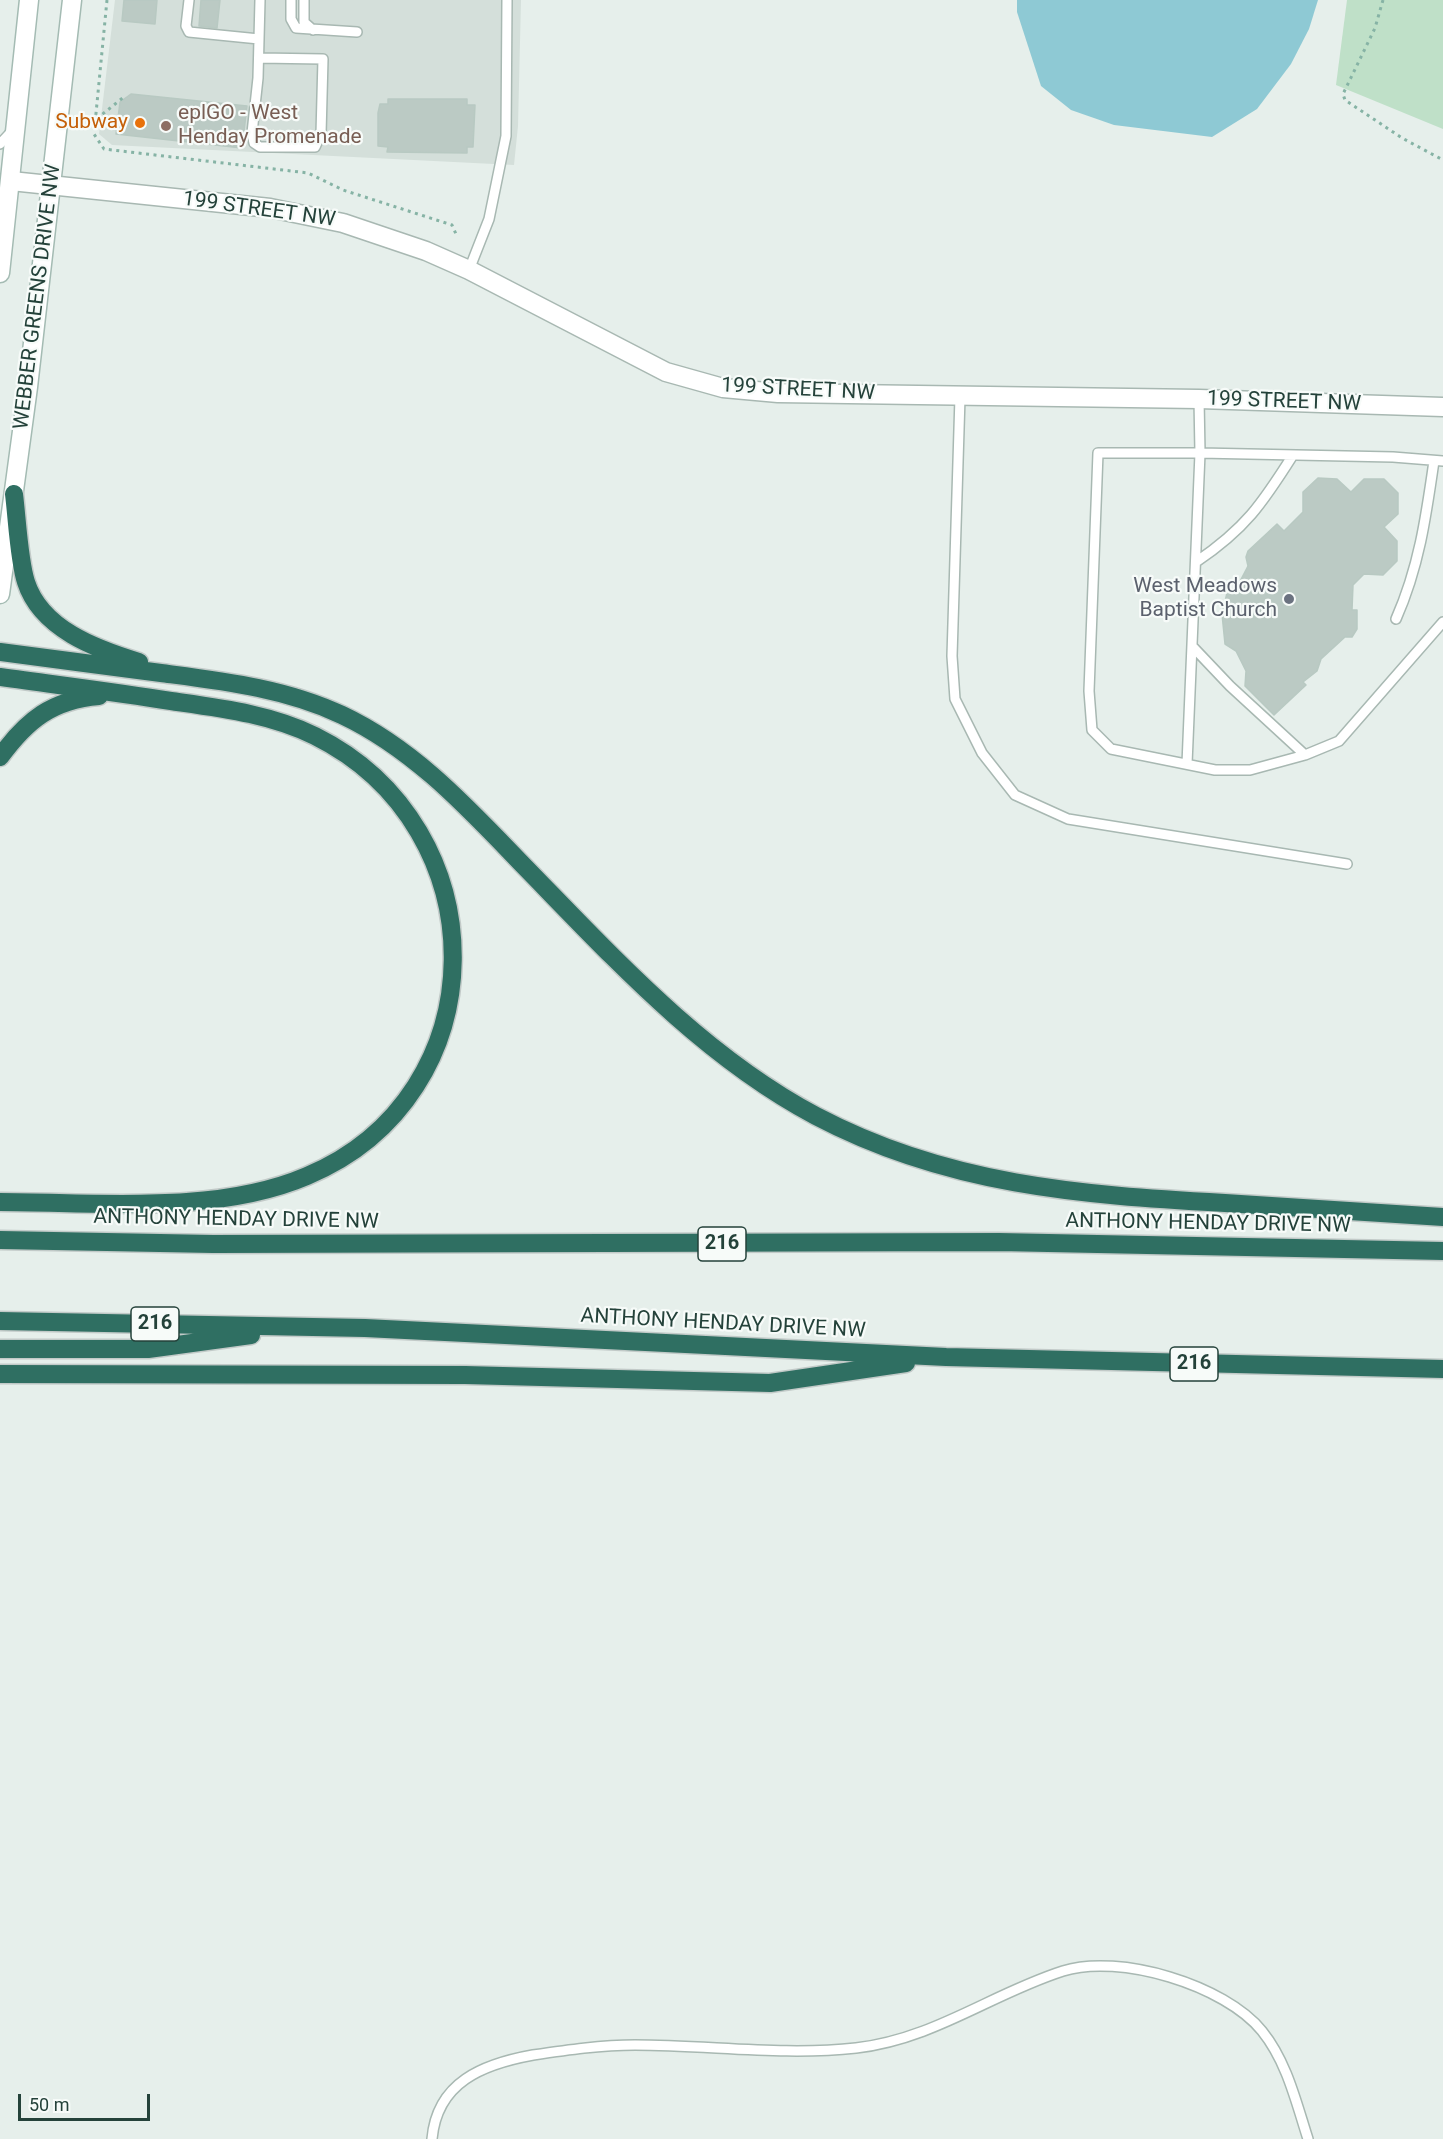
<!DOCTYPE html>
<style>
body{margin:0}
#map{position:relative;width:1443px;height:2139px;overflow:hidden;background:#e6efeb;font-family:Roboto,sans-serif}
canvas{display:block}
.scale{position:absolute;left:18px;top:2094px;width:132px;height:27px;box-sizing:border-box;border:3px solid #24423a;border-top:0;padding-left:8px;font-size:18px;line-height:21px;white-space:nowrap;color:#24423a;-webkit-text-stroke:4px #f7fbf9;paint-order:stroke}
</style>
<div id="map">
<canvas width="1443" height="2139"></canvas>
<div class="scale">50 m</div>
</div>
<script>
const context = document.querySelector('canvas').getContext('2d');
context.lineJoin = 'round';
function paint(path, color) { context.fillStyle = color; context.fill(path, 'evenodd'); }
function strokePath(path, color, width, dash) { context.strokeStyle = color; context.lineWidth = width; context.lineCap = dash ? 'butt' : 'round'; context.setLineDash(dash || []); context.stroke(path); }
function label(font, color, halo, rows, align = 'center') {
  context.font = font + ' Roboto,sans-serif'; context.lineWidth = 4.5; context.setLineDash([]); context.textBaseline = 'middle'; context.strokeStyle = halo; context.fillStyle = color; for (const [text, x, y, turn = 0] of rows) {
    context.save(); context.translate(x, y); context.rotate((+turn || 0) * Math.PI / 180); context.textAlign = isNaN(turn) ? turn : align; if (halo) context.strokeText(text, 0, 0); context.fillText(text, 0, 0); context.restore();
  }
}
paint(new Path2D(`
 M115,0H521L518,126L514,165L112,145L99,134Z`), '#d4dfda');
paint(new Path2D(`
 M1347,0H1443V129L1336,85Z`), '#bfe0c8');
paint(new Path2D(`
 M1017,0H1318L1309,29L1291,64L1257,109L1212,137L1114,125L1071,110L1041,86L1017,12Z`), '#8ec9d4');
const building = new Path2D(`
 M124,0H157L155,24L122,21Z
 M201,0H220L217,28L199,26Z
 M131,94L247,106L242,148L116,134L120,102Z
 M388,99H467V105H475L473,147H467V153L387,152L388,147L378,146V113L380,104H388Z
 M1318,478L1337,479L1351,492L1364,479H1384L1398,493V514L1384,527L1397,541V561L1383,575L1364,574L1353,585L1352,610H1357V629L1352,637H1345L1321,659L1317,671L1303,682L1306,685L1274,715L1245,686L1246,671L1236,651L1225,644L1222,614L1227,593L1237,587L1248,566L1246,557L1248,551L1277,524L1284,531L1303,512V492Z`);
paint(building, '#bbcac4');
strokePath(building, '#b8c9c2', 1.5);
const service = new Path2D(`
 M189,0L186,26L189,32L259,39
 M291,0V19L296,28L357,32
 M304,0V22L313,30
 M259,58L323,59L321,134L315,147H260L254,143L252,133L258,78L260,0
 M0,144L12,131
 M469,270L489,219L506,136L507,0
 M960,397L952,656L955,699L982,753L1015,795L1068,819L1347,864
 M1199,399L1200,453H1098L1089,691L1092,730L1111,749L1215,770H1250L1305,755L1339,741L1443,622
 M1196,562C1245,529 1262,504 1293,455
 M1396,619C1419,567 1426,517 1434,461
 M1192,646L1230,686L1305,755
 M1187,764L1200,453L1393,457L1443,461
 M432,2139C437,2082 483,2064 533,2055C567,2050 601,2045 635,2045C709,2045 783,2056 856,2048C934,2039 991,1994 1063,1971C1119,1953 1225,1985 1262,2031C1287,2062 1296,2102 1308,2139`);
const minor = new Path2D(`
 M11,181L270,208L343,223L426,251L469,270L666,372L723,388L778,393L1199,399L1443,407`);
const secondary = new Path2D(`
 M0,273L29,0
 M0,594L28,387L72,0`);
const motorway = new Path2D(`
 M14,494C17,518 19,561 26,582C41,629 96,649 139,662
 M0,652C54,659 107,666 161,673C222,681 285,688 342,715C414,749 467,807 522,864C612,956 701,1055 816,1116C947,1185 1080,1195 1225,1203C1297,1207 1370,1212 1443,1217
 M0,677C57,685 114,692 171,701C220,708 271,714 315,736C500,828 500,1095 307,1176C216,1215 97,1202 0,1202
 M0,757C27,720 52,700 99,696
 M0,1240L213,1244L999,1242L1443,1251
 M0,1321L365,1328L946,1357L1443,1369
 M0,1349H148L251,1335
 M0,1374L465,1375L770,1383L906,1363`);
strokePath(service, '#a8b8b2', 12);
strokePath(minor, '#a8b8b2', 21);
strokePath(secondary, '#a4bbb3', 21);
strokePath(motorway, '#c2cac8', 21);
strokePath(new Path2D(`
 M107,0L94,134L104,149L308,173L343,190L452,225L456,234
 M1383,0L1375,28L1343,94L1345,100L1402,138L1443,160
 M96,117H99L125,96`), '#86b3a5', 3, [3, 4.5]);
strokePath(service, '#fff', 9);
strokePath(minor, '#fff', 18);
strokePath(secondary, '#fff', 18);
strokePath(motorway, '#2f6f62', 18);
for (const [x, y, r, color] of [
 [140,123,6,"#e8710a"],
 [166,126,6,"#8d6e63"],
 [1289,599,6,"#6b7280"]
]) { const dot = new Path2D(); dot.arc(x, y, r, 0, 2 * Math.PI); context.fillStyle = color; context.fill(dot); strokePath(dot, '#f7fbf9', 2); }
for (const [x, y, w] of [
 [722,1244,48],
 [155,1324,48],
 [1194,1364,48]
]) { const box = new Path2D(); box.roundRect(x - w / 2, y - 17, w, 34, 4.5); context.fillStyle = '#f7fbf9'; context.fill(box); strokePath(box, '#24423a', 1.5); }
label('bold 20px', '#24423a', null, [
 ["216",722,1244],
 ["216",155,1324],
 ["216",1194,1364]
]);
label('21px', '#785e54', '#f7fbf9', [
 ["eplGO - West",178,114],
 ["Henday Promenade",178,138]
], 'left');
label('21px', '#c56008', '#f7fbf9', [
 ["Subway",128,123]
], 'right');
label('21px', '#24423a', '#f7fbf9', [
 ["199 STREET NW",259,210,8],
 ["WEBBER GREENS DRIVE NW",38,297,-83],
 ["199 STREET NW",798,390,3],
 ["199 STREET NW",1284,402,2],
 ["ANTHONY HENDAY DRIVE NW",236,1220,1],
 ["ANTHONY HENDAY DRIVE NW",1208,1224,1],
 ["ANTHONY HENDAY DRIVE NW",723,1324,3]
]);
label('21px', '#5b616d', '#f7fbf9', [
 ["West Meadows",1277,587],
 ["Baptist Church",1277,611]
], 'right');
</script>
